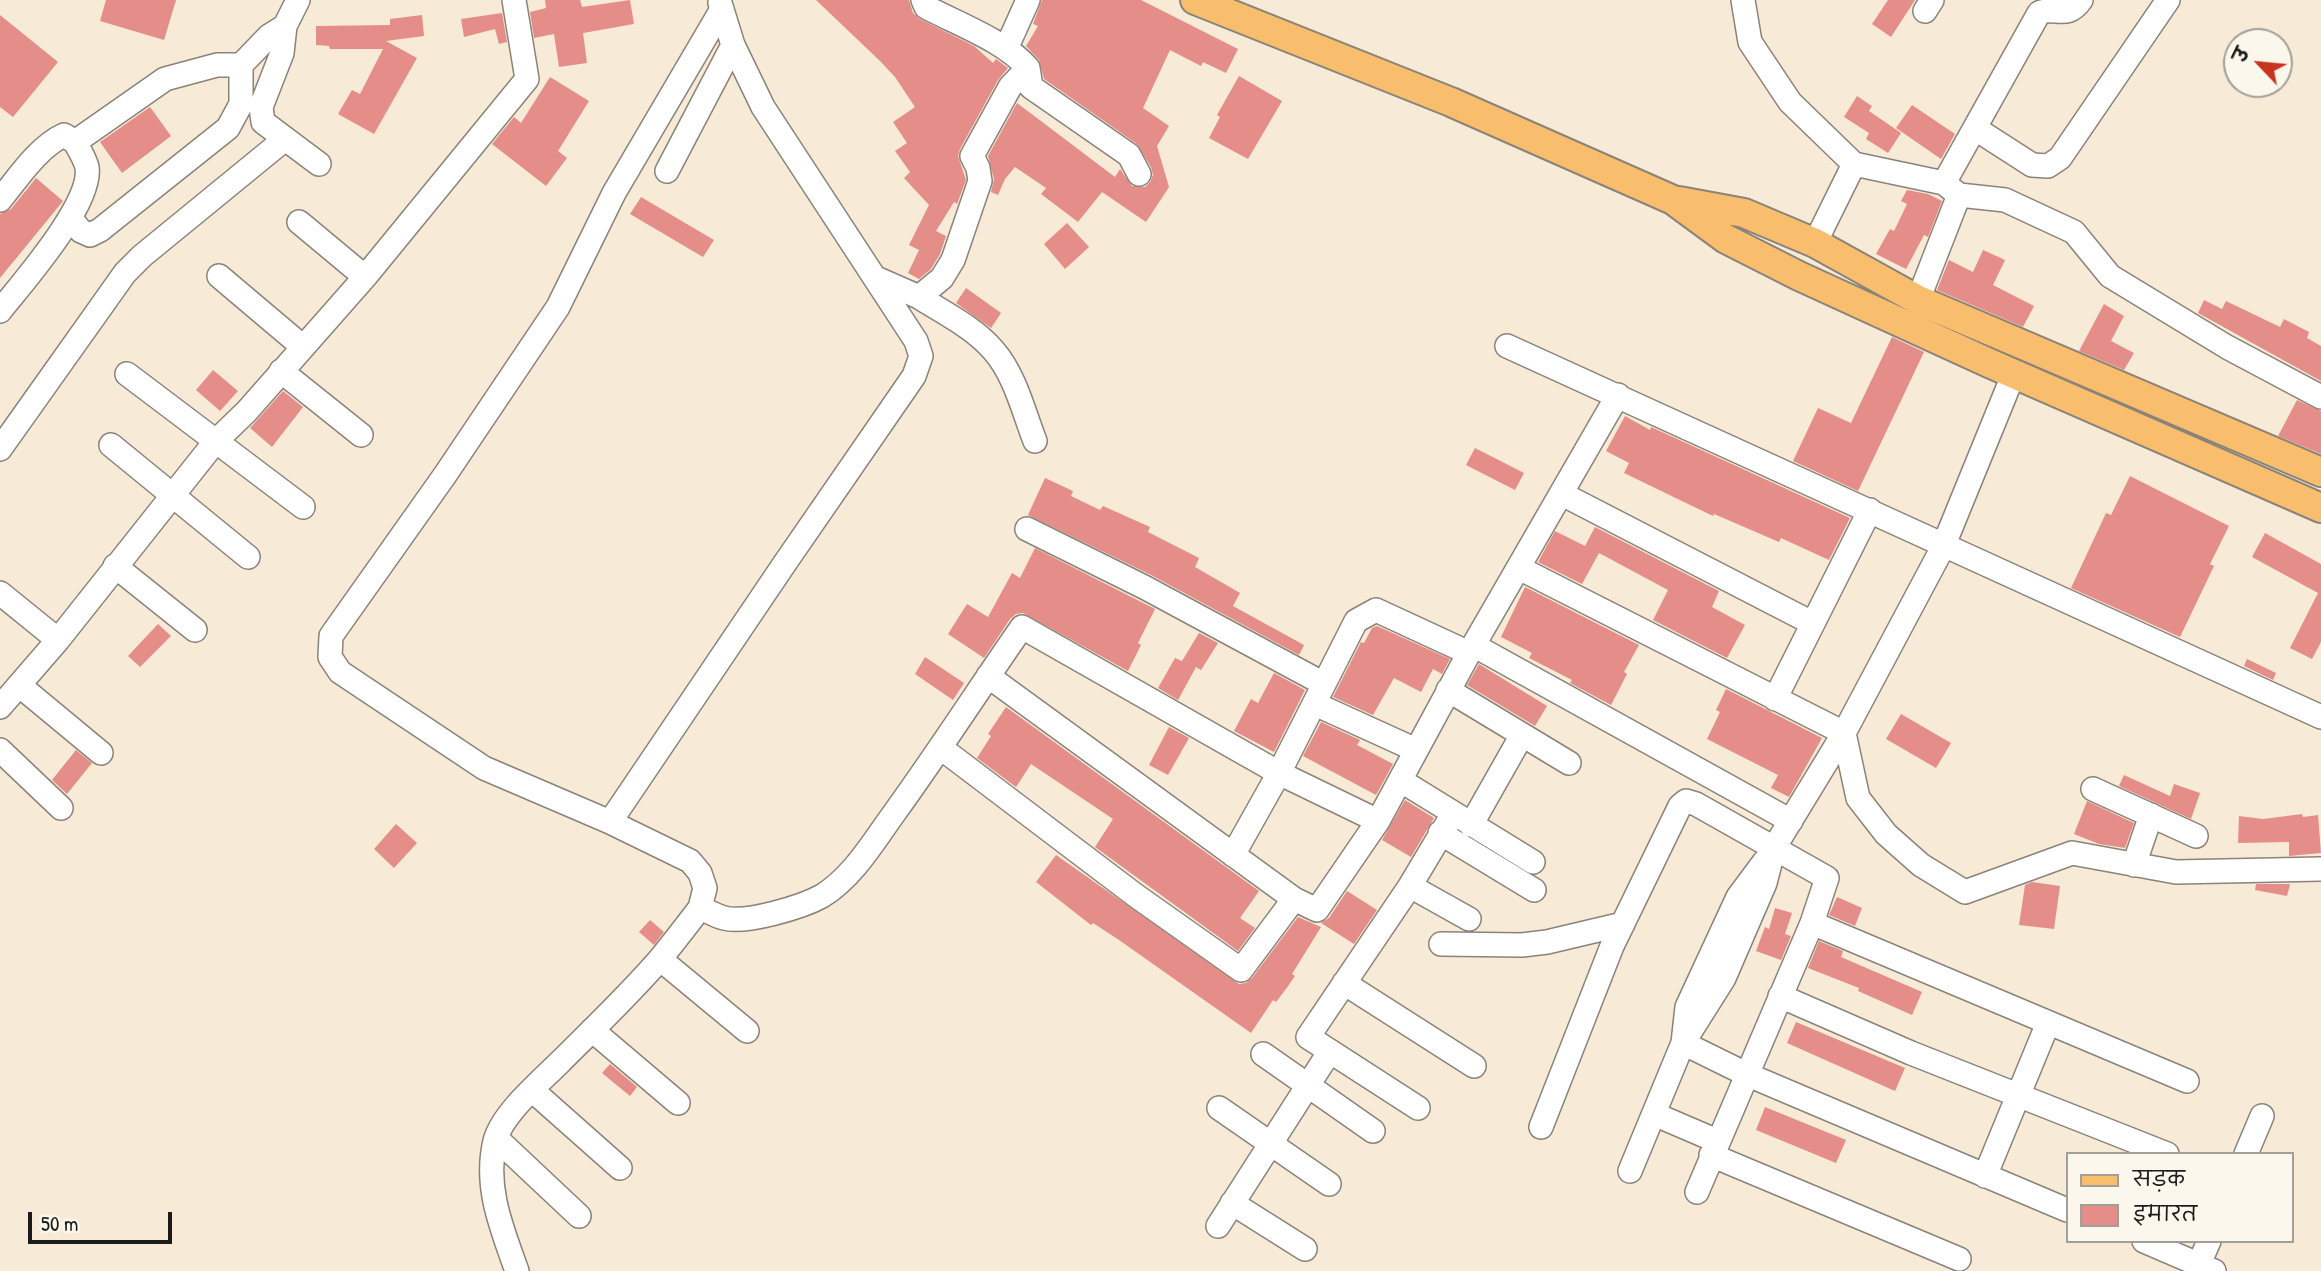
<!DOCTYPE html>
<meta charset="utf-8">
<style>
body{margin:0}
#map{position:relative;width:2321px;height:1271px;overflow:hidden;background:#f7ead6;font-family:"Patrick Hand","Playpen Sans Deva",sans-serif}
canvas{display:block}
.legend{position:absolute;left:2066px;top:1152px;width:228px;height:91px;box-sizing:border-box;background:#fbf7ec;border:2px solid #a29f99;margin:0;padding:9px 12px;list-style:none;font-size:21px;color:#1c1c1c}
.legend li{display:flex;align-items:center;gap:14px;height:35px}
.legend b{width:35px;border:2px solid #a29f99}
.north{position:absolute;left:2223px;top:28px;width:70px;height:70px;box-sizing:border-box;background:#fbf7ec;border:2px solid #a29f99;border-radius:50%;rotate:296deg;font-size:19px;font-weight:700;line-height:28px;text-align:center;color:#1c1c1c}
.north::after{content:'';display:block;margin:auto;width:24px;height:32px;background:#c8321e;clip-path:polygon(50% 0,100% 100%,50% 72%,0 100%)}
.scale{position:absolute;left:28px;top:1212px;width:144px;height:32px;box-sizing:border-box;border:4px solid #1c1c1c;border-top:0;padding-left:9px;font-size:21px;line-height:24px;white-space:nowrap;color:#1c1c1c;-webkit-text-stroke:5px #fbf7ec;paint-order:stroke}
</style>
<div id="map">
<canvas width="2321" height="1271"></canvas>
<ul class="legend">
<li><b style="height:9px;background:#f9be6d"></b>सड़क</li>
<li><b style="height:19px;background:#e58d88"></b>इमारत</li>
</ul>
<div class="north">उ</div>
<div class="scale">50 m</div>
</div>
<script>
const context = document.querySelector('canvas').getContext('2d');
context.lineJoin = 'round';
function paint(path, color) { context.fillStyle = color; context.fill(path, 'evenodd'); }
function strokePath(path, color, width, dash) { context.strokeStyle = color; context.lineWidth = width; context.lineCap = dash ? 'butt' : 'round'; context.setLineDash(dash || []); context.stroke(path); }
paint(new Path2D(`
 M106,0H176L164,40L100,21Z
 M545,0H580L582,7L630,0L634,24L583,33L587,63L559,67L554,34L534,38L530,12L546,8Z
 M816,0H909L913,13L920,19L974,46L993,63L996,59L1008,68L998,80L960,149L958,156L966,180L957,204L954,202L936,231L946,236L940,254L931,269L919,279L908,273L919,250L909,245L929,205L904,178L910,172L895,151L907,143L893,122L915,107L895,77L880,61Z
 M1042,0H1141L1238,49L1226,73L1203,62L1201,66L1170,50L1143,108L1169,126L1157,146L1169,187L1146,222L1102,192L1078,222L1041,194L1046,188L1015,167L1005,179L998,195L991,192L994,179L988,156L1017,103L1115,177L1120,169L1132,186L1145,187L1150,182L1153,175L1151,167L1137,144L1044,79L1039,60L1026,46L1038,26L1033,24Z
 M1888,0H1915L1891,37L1872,24Z
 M502,13L507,42L499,44L495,29L464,37L461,19Z
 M0,15L58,62L13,117L0,107Z
 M422,15L424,36L386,41L417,58L374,134L338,114L352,90L360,94L383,49H330L329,46L316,45V26L390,25V19Z
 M1239,76L1282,101L1248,159L1209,138L1220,117L1217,115Z
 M550,77L589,101L558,151L567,158L546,186L492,144L514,117L521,123Z
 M1857,96L1872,106L1869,111L1901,133L1888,153L1866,139L1869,133L1844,117Z
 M1912,105L1955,134L1941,159L1896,128Z
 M150,107L171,136L122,173L100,142Z
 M36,178L63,201L0,278V214L11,209Z
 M1907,190L1928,194L1942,201L1928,237L1924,235L1906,269L1876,254L1890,229L1894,231L1907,204L1901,201Z
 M641,197L714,240L703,257L630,214Z
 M1067,223L1089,247L1065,269L1044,244Z
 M1983,250L2005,260L1993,285L2034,306L2023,327L1937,290L1949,260L1973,272Z
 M966,288L1001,313L991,328L956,303Z
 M2204,300L2222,309L2226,301L2280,327L2284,319L2309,332L2307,338L2321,346V381L2198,313Z
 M2104,304L2124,316L2111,341L2134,353L2124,370L2079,351Z
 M1892,337L1924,352L1858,491L1793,461L1818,408L1851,423Z
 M213,370L238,391L220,411L196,390Z
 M283,391L303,407L272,447L250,428Z
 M2297,400L2321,411V454L2278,436Z
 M1625,416L1650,430L1651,427L1850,518L1829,560L1781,538L1779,542L1714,514L1713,516L1624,473L1629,463L1606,451Z
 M1475,448L1524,473L1515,490L1466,465Z
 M2130,476L2229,526L2210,564L2214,566L2180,637L2071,588L2106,513L2111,515Z
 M1045,478L1073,491L1071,496L1100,510L1103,506L1150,527L1148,532L1199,558L1195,567L1240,593L1233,606L1304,645L1299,655L1151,575L1028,515Z
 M1595,527L1719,591L1712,607L1745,625L1727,658L1653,620L1668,590L1599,553L1582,584L1538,562L1555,531L1585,546Z
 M2265,533L2321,564V642L2312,659L2290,648L2318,593L2252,557Z
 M1035,548L1155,609L1138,643L1141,645L1128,671L1023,613L1016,614L1010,619L984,658L948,634L967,604L988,617L1012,573L1020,578Z
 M1525,587L1639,645L1624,672L1627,674L1611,705L1570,683L1572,680L1529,658L1532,653L1501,637Z
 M158,624L171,636L140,667L128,656Z
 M1377,626L1450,659L1442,674L1433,669L1421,692L1394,678L1373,715L1333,697L1361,642L1364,643L1372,628Z
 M1199,633L1218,643L1201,670L1196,667L1178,700L1158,688L1175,658L1182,661Z
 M925,657L964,683L953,700L915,674Z
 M2247,659L2276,673L2273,680L2244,666Z
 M1479,664L1547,706L1535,726L1467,685Z
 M1274,673L1305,690L1274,752L1234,731L1251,699L1258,703Z
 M1726,689L1822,738L1789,797L1771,788L1778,775L1707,739L1720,712L1716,710Z
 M1006,707L1259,891L1240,918L1255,928L1238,951L1095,847L1113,819L1031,764L1016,787L977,758L991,736L988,734Z
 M1901,714L1951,743L1936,768L1886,739Z
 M1321,722L1360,740L1357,745L1393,764L1376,795L1303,756Z
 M1169,727L1189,738L1168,775L1149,765Z
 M76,750L92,763L67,794L52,780Z
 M2124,775L2170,796L2174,784L2200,793L2191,819L2119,786Z
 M1405,800L1434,818L1411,857L1382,840Z
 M2087,801L2134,823L2125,848L2099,844L2074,834Z
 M2302,814L2303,817L2318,815L2321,853L2289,856V842L2238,843L2239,816L2263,819Z
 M396,824L417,843L394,868L374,849Z
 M1056,855L1239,984L1246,983L1252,978L1298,917L1321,927L1292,974L1295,976L1286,989L1276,1002L1273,1000L1251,1033L1119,940L1093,923L1091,925L1036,882Z
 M2032,882L2060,886L2054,929L2019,925L2025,885Z
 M2256,884H2290L2287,896L2255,890Z
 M1347,891L1377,910L1354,944L1321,923L1329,918Z
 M1837,897L1862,908L1855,926L1829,915Z
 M1775,908L1792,913L1785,934L1791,936L1781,960L1756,951L1765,927L1769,929Z
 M650,920L664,932L654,945L639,932Z
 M1819,941L1843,951L1841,957L1922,992L1912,1015L1858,991L1859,988L1808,968Z
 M1796,1022L1905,1068L1895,1091L1787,1043Z
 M610,1064L637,1087L630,1096L602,1073Z
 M1765,1107L1846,1140L1836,1163L1756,1130Z`), '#e58d88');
const minor = new Path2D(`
 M298,0L285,26L282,53L261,107L263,122L319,164
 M1743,0L1750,42L1790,102L1854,164L1815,243
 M722,9L614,193L558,307L445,475L331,636L330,657L340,672L484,768L610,822L690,861L700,873L705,888L700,908C708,911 716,916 724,918C746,924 802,907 822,896C853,877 874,841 895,812C939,751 979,689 1022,627L1279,773L1378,821
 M1925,11L1932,0
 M1006,49L1028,0
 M1028,68L1031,87L1129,155L1139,174
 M1976,129L2032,165L2048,166L2060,158L2168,0
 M1854,164L1944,183L1959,195L2005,200L2074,232L2110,276L2227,347L2321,397
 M667,171L733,45
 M1944,183L2039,13C2056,5 2066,21 2081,0
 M0,200C18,178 38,147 64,135L75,142L165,79L217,65H241L269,36L285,26
 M70,218L81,231L90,235L100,230L228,128L241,104V65
 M299,222L365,277
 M219,276L303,347
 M878,279L919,297L942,278L953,260L980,181L978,168L972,156L1010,87L1028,68C1005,41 958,24 926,7L923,0
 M919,297C944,313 975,328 994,351C1015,375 1024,413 1035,441
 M1918,300L1959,195
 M0,311C23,282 93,203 87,167C85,159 79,149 75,142
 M1507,346L2321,717
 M281,371L361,435
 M127,374L303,507
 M111,445L248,557
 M0,449L125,273L142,256L285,139
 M1562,494L1812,623
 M1027,529L1144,587L1324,684
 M115,566L195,630
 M1519,568L1844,733L1858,798L1886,834L1921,865L1965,892L2072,853L2176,872L2321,869
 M0,593L58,640
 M1475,646L1791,821
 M988,676L1294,899L1317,910L1378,821L1469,653L1618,395
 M19,685L101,753
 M1448,690L1569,763
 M1775,699L1870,510
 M1315,704L1416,750
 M0,707L58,640L215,442L247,411L365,277L527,79L514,0
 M941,748L1135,895L1241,970L1294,899
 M0,750L61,808
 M1400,780L1533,862
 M2093,789L2196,836
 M610,822L785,563L914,376L921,356L916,341L763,107L733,45L720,3
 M1471,825L1522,735
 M1440,833L1534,890
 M1233,855L1279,773L1356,621L1376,610L1469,653
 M1764,862L1738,897L1687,1007L1683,1043L1746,1074L2067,1210
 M2134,865L2151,815
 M1410,886L1469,919
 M1441,944L1522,945L1547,942L1623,924
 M660,959L747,1031
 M1344,983L1474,1066
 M1780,996L1911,1053L2167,1154
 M592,1030L678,1103
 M1263,1054L1373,1131
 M532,1090L620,1168
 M1219,1108L1329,1184
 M1418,1108L1308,1037L1410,886L1453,814
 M1654,1114L1717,1141
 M1541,1127L1612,946L1680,806L1686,801L1696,804L1827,878L1812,923L2187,1081
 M496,1138L579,1216
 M2246,1154L2262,1116
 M1711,1155L1959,1259
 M1630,1171L1683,1043L1724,978L1765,883L1774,848L1844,733L1943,547L2014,373
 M1985,1176L2048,1023
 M1697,1192L1812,923
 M1232,1203L1305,1249
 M1218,1226L1330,1051
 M2144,1241L2214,1271
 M2199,1264L2209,1241
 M517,1271C502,1229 484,1187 495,1141C502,1114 539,1083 559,1063C593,1029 629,995 660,959C674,942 687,925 700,908`);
const major = new Path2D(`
 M1195,0L1451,102L1673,200L1726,239L1799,276L1989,363L2321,508
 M1679,201L1744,213L1815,243L1918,300L2321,472`);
strokePath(minor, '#8a8379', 26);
strokePath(major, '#8a8379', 32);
strokePath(minor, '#fff', 23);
strokePath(major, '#f9be6d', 28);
</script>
